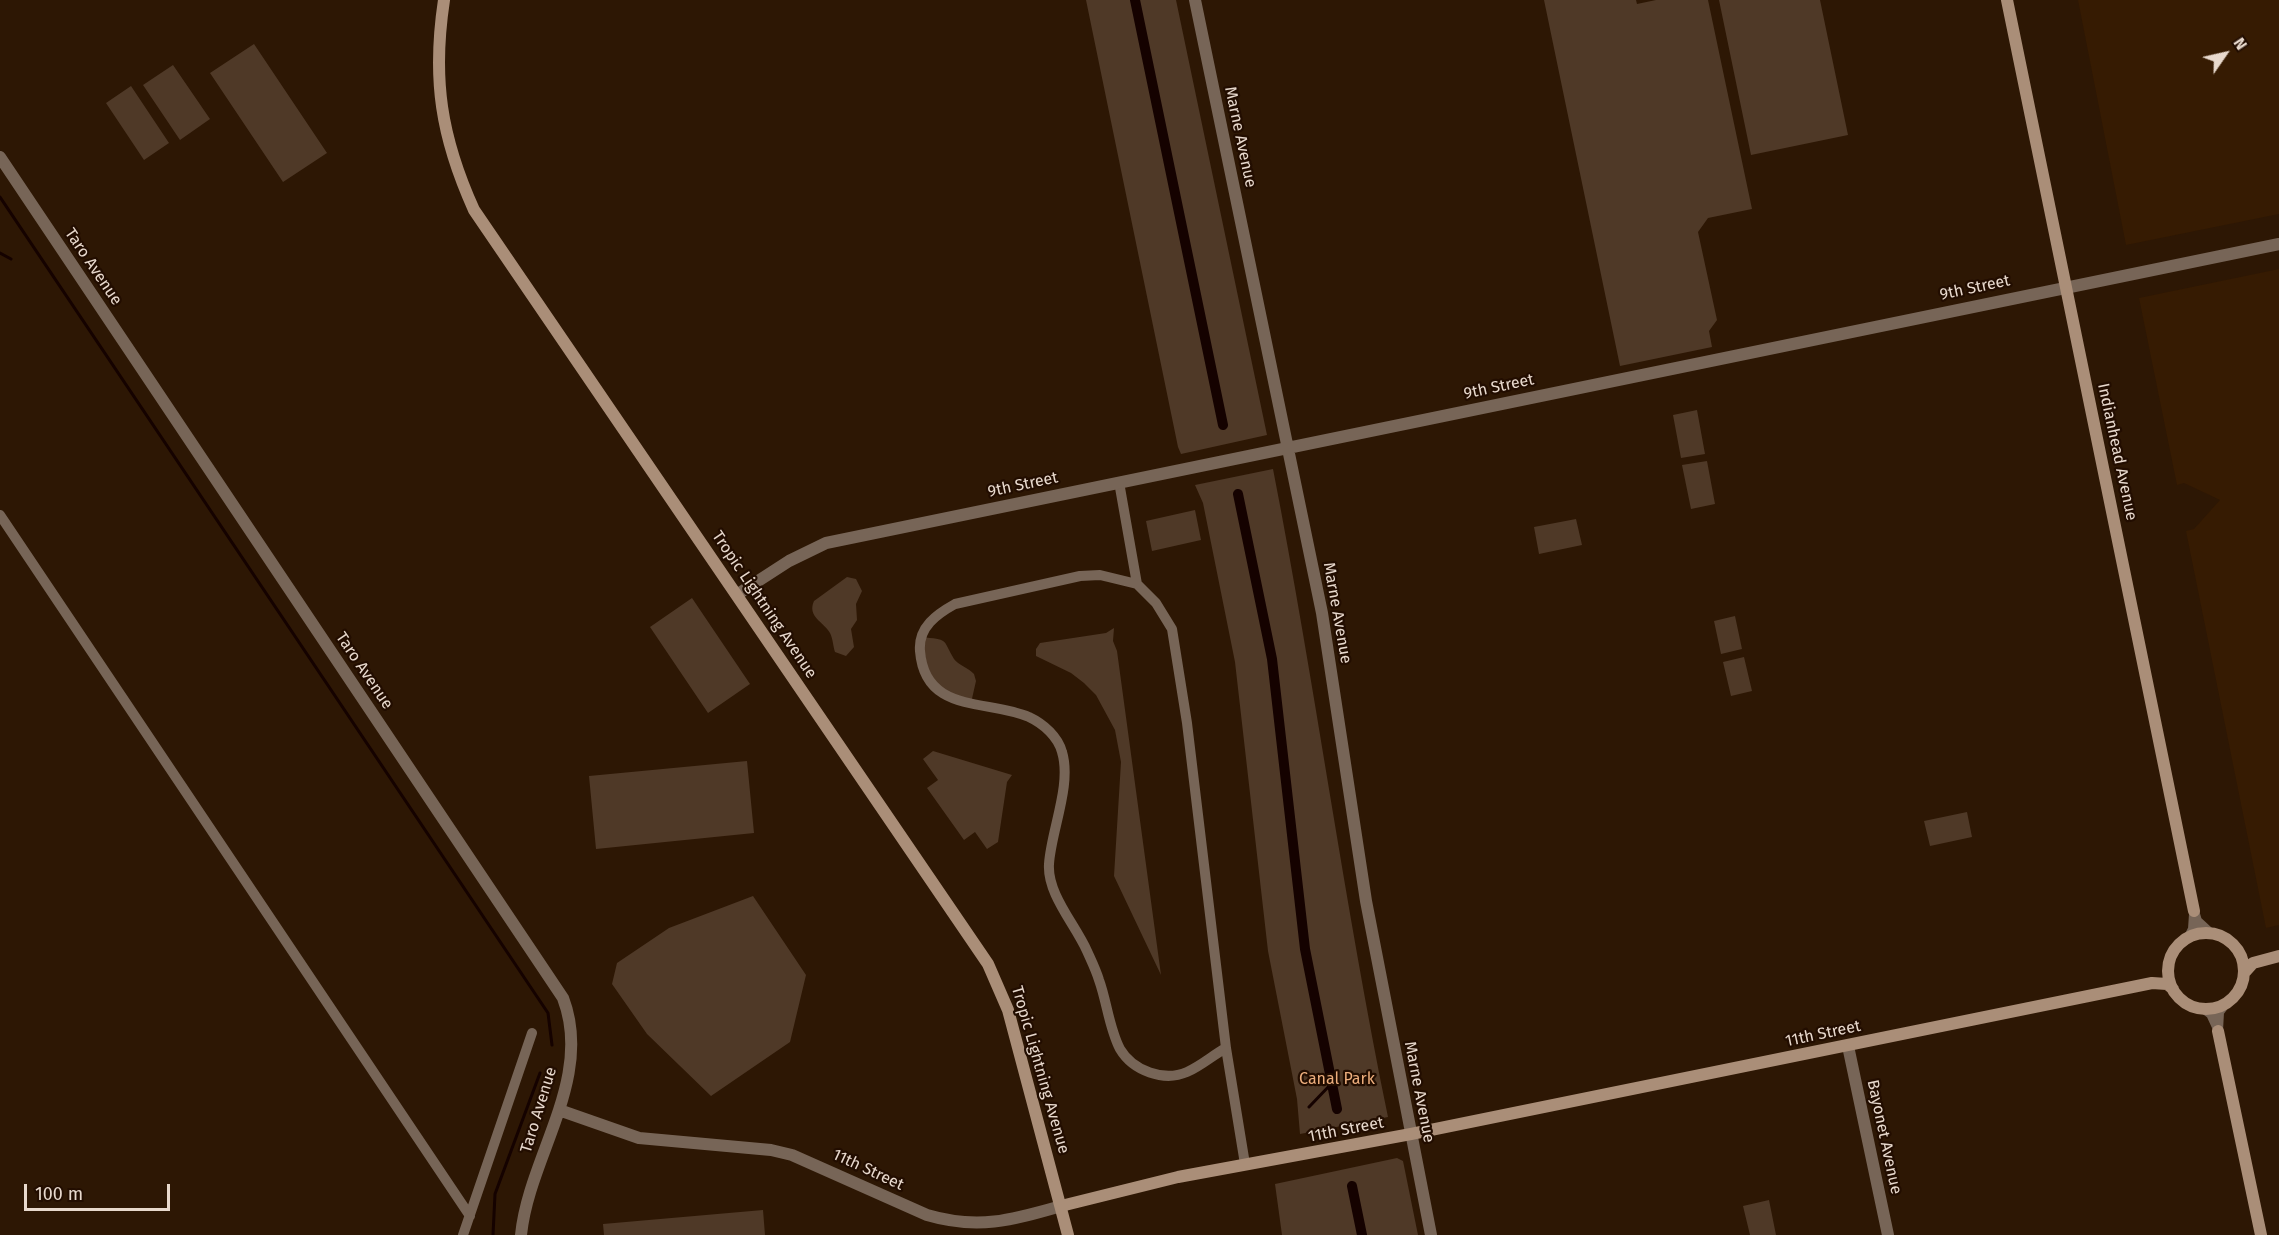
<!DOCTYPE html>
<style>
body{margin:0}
#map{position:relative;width:2279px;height:1235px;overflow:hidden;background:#2d1704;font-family:"Fira Sans",sans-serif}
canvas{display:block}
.north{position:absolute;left:2195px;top:24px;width:60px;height:60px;-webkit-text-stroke:4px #220d00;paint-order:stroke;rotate:56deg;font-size:16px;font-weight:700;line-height:24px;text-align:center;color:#e8d9cd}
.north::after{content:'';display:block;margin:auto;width:21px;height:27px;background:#e8d9cd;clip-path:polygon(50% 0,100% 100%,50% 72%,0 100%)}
.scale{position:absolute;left:24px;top:1184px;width:146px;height:27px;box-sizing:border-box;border:3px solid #e8d9cd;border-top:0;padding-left:8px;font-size:18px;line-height:21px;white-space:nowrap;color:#e8d9cd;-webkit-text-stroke:4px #220d00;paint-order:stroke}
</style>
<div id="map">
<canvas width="2279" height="1235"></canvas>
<div class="north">N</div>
<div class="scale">100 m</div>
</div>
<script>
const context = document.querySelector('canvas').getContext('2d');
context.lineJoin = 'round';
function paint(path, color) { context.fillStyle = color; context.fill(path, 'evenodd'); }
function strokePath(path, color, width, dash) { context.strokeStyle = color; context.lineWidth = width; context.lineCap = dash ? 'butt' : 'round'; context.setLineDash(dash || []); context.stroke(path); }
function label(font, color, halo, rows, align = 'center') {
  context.font = font + ' "Fira Sans",sans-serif'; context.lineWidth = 4.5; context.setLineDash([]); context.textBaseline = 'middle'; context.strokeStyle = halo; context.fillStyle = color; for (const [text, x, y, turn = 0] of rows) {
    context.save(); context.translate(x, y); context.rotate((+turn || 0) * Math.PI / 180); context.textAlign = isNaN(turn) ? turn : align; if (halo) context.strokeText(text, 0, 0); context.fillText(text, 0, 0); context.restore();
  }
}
paint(new Path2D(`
 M2078,0H2279V214L2126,245Z
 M2279,269V925L2266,928L2186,531L2194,529L2220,500L2184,483L2177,485L2139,298Z`), '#361b02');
paint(new Path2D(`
 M1086,0H1176L1267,435L1181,454L1178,447Z
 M1544,0H1636L1637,4L1656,0H1708L1752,209L1708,218L1698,232L1717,320L1709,331L1712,347L1620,366Z
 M1719,0H1820L1848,135L1751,155Z
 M254,44L327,153L283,182L210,73Z
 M173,65L210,119L180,140L143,85Z
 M131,86L169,143L144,160L106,103Z
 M1697,410L1705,454L1681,458L1673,415Z
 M1707,461L1715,504L1691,509L1682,465Z
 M1273,469C1315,684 1344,902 1388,1117L1300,1134L1297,1099L1268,951L1235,662L1203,503L1195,485Z
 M1195,510L1201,540L1152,551L1146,521Z
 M1576,519L1582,545L1539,554L1534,527Z
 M847,577L856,579L862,591L856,604L857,620L851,629L854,647L846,656L835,652C833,646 833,639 830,633C823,621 807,617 814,601Z
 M692,598L750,684L708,713L650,627Z
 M1735,616L1742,649L1721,654L1714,621Z
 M1114,628L1113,641L1117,651L1161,975L1114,876L1121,762L1115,730L1096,695L1084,683L1071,673L1036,656V649L1040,643L1106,633Z
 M921,637C949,640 942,638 954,659C958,665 969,668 974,674L976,681L971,703L931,685Z
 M1744,657L1752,691L1731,696L1723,662Z
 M933,751L1012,775L1007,782L998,842L987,849L975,832L964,840L927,788L938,780L923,759Z
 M747,761L754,833L596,849L589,776Z
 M1967,812L1972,837L1930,846L1924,821Z
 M753,896L806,975L790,1042L711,1096L647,1034L612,984L617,963L669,928Z
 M1397,1158L1403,1161L1418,1235H1282L1275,1184Z
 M1769,1200L1776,1235H1750L1743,1206Z
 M763,1210L765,1235H604L603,1224Z`), '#4f3927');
strokePath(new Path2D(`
 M0,197L548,1013L552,1045
 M0,253L11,259
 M1309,1107L1332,1083
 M493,1235L495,1194L540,1073`), '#150200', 3);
strokePath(new Path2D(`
 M1135,0L1223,425
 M1238,494L1272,659L1305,949L1337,1109
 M1352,1186L1362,1235`), '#150200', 10);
strokePath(new Path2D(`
 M1119,482L1137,584
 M0,515L470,1216
 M2194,911L2197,921L2210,933
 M2189,937L2193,929L2194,914
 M2203,1008L2211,1014L2217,1027
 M2218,1031L2219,1012L2225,1004
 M1226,1048C1213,1055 1201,1066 1187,1072C1164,1082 1133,1071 1120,1049C1109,1028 1107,1002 1099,980C1096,970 1091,960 1087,951C1075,924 1047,894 1049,864C1051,831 1072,785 1062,752C1058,737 1044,724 1029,717C987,699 925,714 920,651C918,627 937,614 955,604L1080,576L1100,575L1137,584L1156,603L1172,629L1187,723L1226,1048L1245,1164
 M463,1235L532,1033`), '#776557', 10);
strokePath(new Path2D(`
 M1195,0L1322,613L1366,901L1431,1235
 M0,157L563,998C594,1079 529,1156 521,1235
 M738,594L789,561L826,543L2279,244
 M1848,1046L1888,1235
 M559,1110L639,1138L771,1150L792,1155L927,1215C978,1230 1012,1220 1061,1206`), '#776557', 12);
strokePath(new Path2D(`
 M444,0C432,79 441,137 474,210L988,964L1008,1010L1068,1235
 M2007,0L2194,911
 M2168 971a38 38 0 1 1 76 0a38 38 0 1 1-76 0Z
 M2244,973L2253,963L2279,956
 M2218,1031L2261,1235
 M1061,1206L1178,1177L1411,1134L2152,983L2167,984L2173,989`), '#aa8e78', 12);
label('16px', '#e8d9cd', '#220d00', [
 ["Marne Avenue",1240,137,78],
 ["Taro Avenue",93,267,56],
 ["9th Street",1975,288,-12],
 ["9th Street",1499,387,-12],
 ["Indianhead Avenue",2117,452,78],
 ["9th Street",1023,485,-12],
 ["Tropic Lightning Avenue",764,605,56],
 ["Marne Avenue",1337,613,80],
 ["Taro Avenue",364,671,56],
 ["11th Street",1823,1034,-12],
 ["Tropic Lightning Avenue",1040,1070,74],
 ["Marne Avenue",1419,1092,79],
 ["Taro Avenue",539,1110,-73],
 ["11th Street",1346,1130,-11],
 ["Bayonet Avenue",1884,1137,78],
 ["11th Street",868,1170,25]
]);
label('16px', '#eeaf7d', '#220d00', [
 ["Canal Park",1337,1080]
]);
</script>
